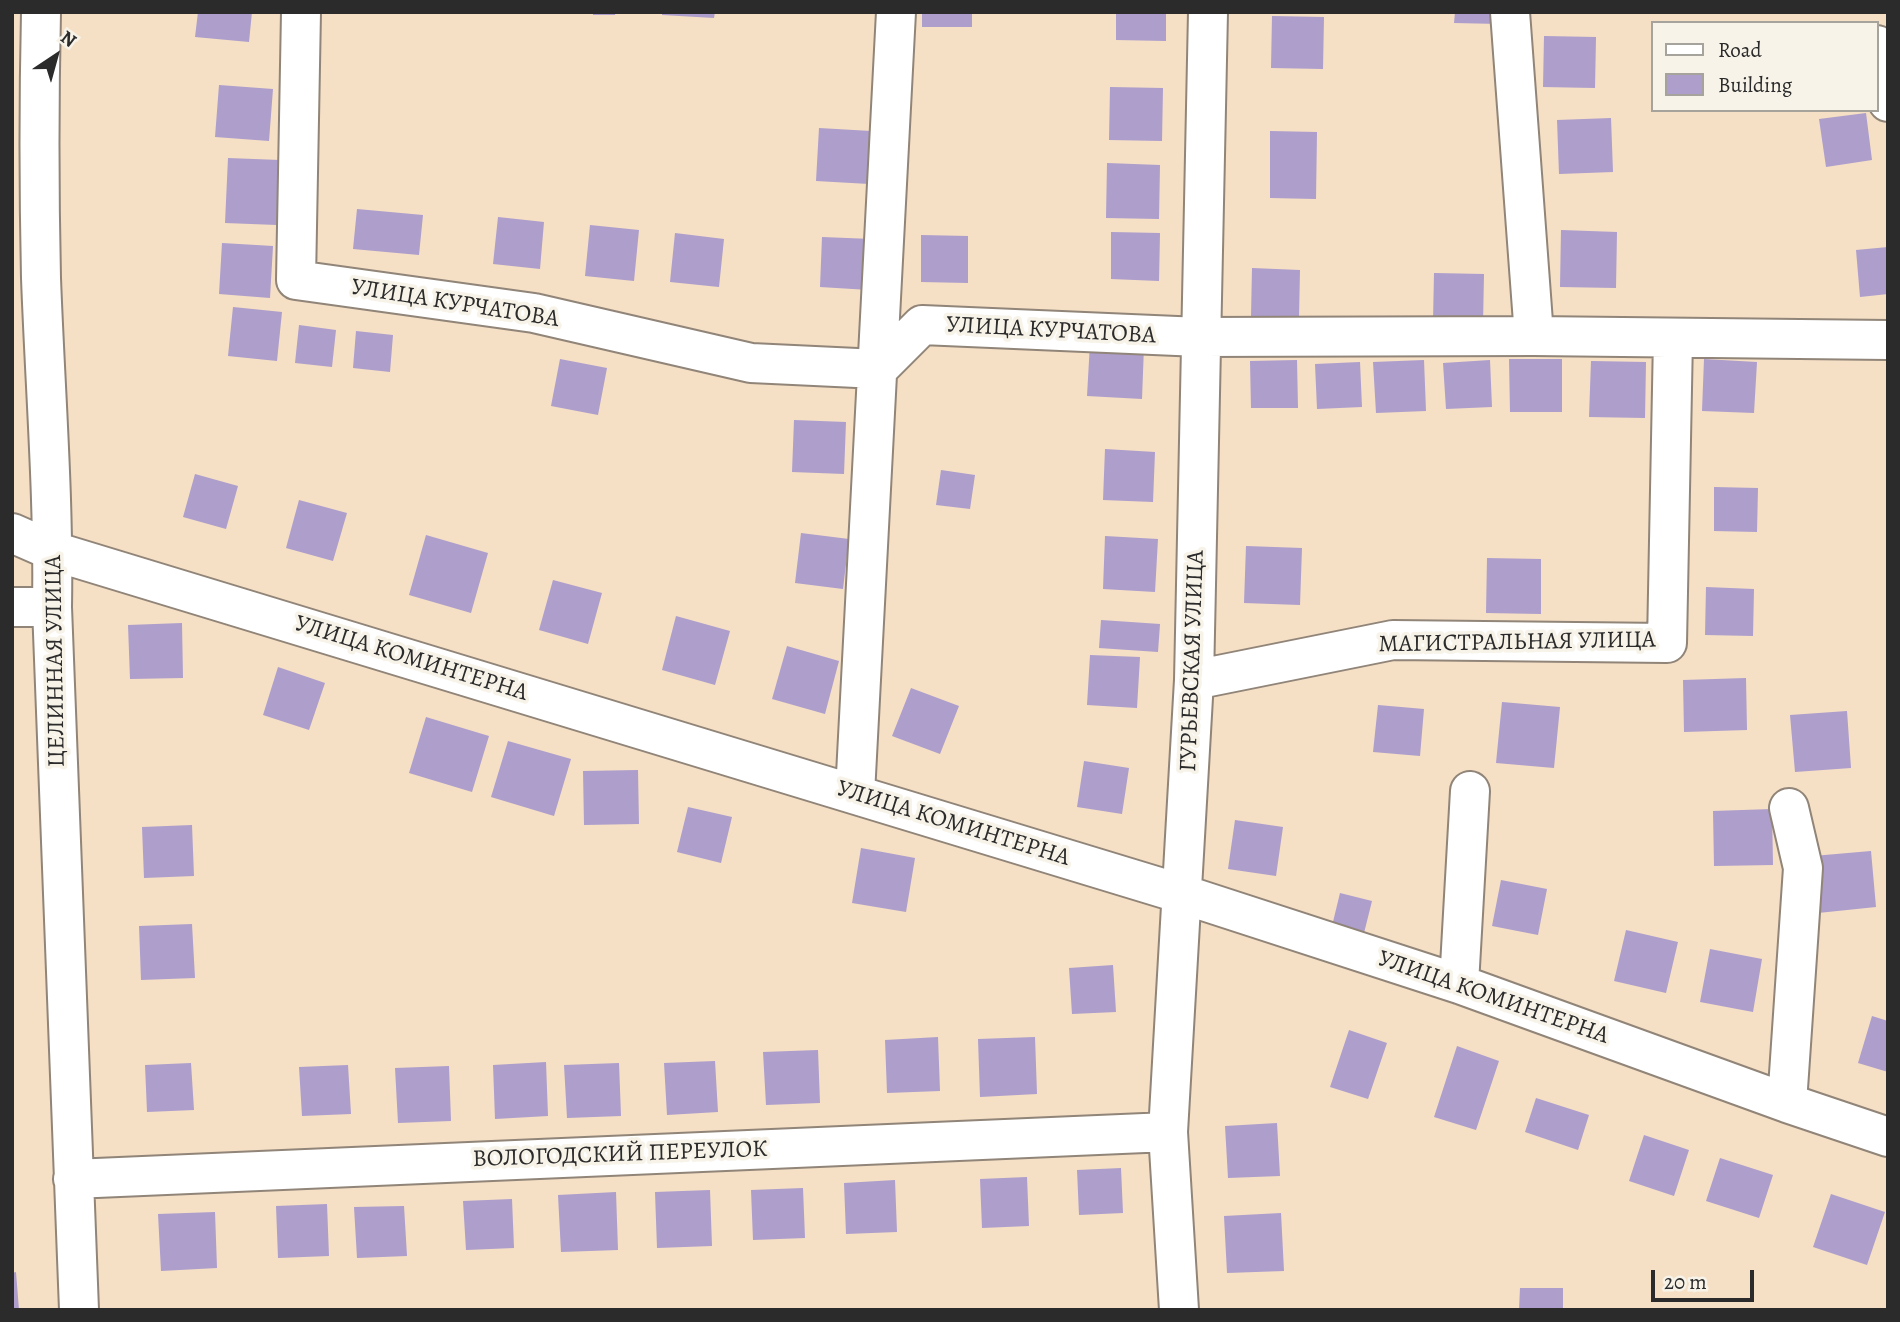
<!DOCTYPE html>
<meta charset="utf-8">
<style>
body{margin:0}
#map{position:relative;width:1900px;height:1322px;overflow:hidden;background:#f5dfc5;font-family:Alegreya,serif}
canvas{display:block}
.frame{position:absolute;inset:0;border:14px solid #2b2b2b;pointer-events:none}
.legend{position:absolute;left:1651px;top:21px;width:228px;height:91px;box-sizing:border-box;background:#f7f3e8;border:2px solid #a5a39c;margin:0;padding:9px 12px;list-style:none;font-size:21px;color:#2b2b2b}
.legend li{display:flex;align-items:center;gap:14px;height:35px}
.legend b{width:35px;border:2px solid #a5a39c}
.north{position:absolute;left:21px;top:21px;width:70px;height:70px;-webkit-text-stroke:5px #f7f3e8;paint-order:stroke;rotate:36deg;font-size:19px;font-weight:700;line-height:28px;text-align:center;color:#2b2b2b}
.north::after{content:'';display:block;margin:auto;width:24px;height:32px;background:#2b2b2b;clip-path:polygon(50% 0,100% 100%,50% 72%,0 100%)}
.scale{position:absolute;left:1651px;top:1270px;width:103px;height:32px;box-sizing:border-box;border:4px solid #2b2b2b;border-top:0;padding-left:9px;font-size:21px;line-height:24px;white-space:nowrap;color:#2b2b2b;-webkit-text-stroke:5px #f7f3e8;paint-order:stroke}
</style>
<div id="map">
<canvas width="1900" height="1322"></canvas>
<div class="frame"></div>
<ul class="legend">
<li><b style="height:9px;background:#fff"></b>Road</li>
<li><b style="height:19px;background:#ad9ecc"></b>Building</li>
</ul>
<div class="north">N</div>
<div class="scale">20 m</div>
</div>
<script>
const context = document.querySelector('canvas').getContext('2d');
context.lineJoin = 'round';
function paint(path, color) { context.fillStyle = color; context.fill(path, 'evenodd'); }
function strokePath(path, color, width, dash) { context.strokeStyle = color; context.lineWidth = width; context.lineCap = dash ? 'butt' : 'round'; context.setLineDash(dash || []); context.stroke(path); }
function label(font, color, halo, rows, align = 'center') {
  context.font = font + ' Alegreya,serif'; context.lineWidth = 7; context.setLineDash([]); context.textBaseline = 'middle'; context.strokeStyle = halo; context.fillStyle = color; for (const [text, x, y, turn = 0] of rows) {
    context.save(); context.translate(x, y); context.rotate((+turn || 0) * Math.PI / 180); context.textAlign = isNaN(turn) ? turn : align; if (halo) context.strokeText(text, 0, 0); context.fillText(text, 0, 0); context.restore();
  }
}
paint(new Path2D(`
 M198,12H252L249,42L195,37Z
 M593,12H616L615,15H593Z
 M662,12H715L714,18L662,15Z
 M922,12H972V27H922Z
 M1116,12H1166V41L1116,40Z
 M1455,12H1501L1500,24L1454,23Z
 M1272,16L1324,17L1323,69L1271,68Z
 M1544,36L1596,37L1595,88L1543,87Z
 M219,85L273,89L269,141L215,137Z
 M1110,87L1163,88L1162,141L1109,140Z
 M1866,113L1872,160L1826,167L1819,119Z
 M1611,118L1613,172L1559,174L1557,120Z
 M819,128L871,131L869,184L816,181Z
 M1270,131L1317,132L1316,199L1270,198Z
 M228,158L280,160L277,225L225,223Z
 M1107,163L1160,165L1159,219L1106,218Z
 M357,209L423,215L419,255L353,249Z
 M498,217L544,222L540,269L493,264Z
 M590,225L639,230L634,281L585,276Z
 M1561,230L1617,232L1616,288L1560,287Z
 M1111,232L1160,233L1159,281L1111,279Z
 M675,233L724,239L719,287L670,282Z
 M921,235L968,236V283L921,282Z
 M822,237L872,239L869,290L820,287Z
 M222,243L273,246L270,298L219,294Z
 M1888,247V294L1860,297L1856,250Z
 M1252,268L1300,270L1299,317L1251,316Z
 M1434,273L1484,274L1483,323L1433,321Z
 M233,307L282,312L277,361L228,356Z
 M299,325L336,330L332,367L295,363Z
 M356,331L393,335L390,372L353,368Z
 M1090,343L1144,346L1142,399L1087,396Z
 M560,359L607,368L598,415L551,406Z
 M1509,359H1562V412H1510Z
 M1704,359L1757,362L1754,413L1702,411Z
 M1297,360L1298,408H1251L1250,361Z
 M1424,360L1426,411L1376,413L1373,362Z
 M1490,360L1492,407L1446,409L1443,363Z
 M1591,361L1646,362L1645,418L1589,417Z
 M1360,362L1362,407L1317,409L1315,364Z
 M794,420L846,422L844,474L792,472Z
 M1105,449L1155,452L1153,502L1103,500Z
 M941,470L975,475L970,509L936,505Z
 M195,474L238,486L226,529L183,517Z
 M1714,487L1758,488L1757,532L1714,531Z
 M299,500L347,513L333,561L286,548Z
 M801,533L849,539L843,589L795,583Z
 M426,535L488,553L471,613L409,595Z
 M1105,536L1158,539L1155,592L1103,589Z
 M1246,546L1302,548L1300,605L1244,603Z
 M1487,558L1541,559V614L1486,613Z
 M553,580L602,593L588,644L539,630Z
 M1706,587L1754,589L1753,636L1705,635Z
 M676,616L730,631L715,685L662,670Z
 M1101,620L1160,624L1158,652L1099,648Z
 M182,623L183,678L130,679L128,625Z
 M787,646L839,661L825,714L772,699Z
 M1090,655L1140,657L1137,708L1087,705Z
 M278,667L325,683L309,730L263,715Z
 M1746,678L1747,730L1684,732L1683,680Z
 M911,688L959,706L940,754L892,736Z
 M1502,702L1560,707L1554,768L1496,763Z
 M1378,705L1424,709L1420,756L1373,752Z
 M1847,711L1851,768L1795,772L1790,715Z
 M426,717L489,736L472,792L409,773Z
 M508,741L571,759L554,816L491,797Z
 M1084,761L1129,768L1122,814L1077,807Z
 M638,770L639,824L584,825L583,771Z
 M688,807L732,817L721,863L677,852Z
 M1772,809L1773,865L1714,866L1713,811Z
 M1235,820L1283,827L1276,876L1228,869Z
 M192,825L194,876L144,878L142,827Z
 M861,848L915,858L906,912L852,903Z
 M1871,851L1876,907L1818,913L1813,856Z
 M1501,880L1547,889L1538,935L1492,926Z
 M1340,893L1372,901L1364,933L1332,926Z
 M192,924L195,978L141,980L139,926Z
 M1626,930L1678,942L1666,993L1614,981Z
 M1710,949L1762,959L1753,1012L1700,1002Z
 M1113,965L1116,1012L1072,1014L1069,968Z
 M1872,1016L1888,1021V1072L1858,1063Z
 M1349,1030L1387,1043L1368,1099L1330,1087Z
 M938,1037L940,1091L887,1093L885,1040Z
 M1035,1037L1037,1094L980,1097L978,1039Z
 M1457,1046L1499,1061L1476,1130L1434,1117Z
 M818,1050L820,1103L766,1105L763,1052Z
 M715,1061L718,1112L667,1115L664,1063Z
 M546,1062L548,1116L495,1119L493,1065Z
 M191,1063L194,1110L147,1112L145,1065Z
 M619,1063L621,1116L567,1118L564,1065Z
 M348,1065L351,1114L302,1116L299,1067Z
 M449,1066L451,1121L398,1123L395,1068Z
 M1536,1098L1589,1115L1578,1150L1525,1132Z
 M1277,1123L1280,1176L1228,1178L1225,1126Z
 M1644,1135L1689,1150L1674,1196L1629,1181Z
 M1720,1158L1773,1175L1759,1218L1706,1201Z
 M1121,1168L1123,1213L1079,1215L1077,1170Z
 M1027,1177L1029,1226L982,1228L980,1179Z
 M895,1180L897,1232L846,1234L844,1183Z
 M803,1188L805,1238L753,1240L751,1190Z
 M710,1190L712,1246L657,1248L655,1192Z
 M616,1192L618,1250L561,1252L558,1195Z
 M1831,1194L1885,1212L1867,1265L1813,1247Z
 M512,1199L514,1248L466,1250L463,1201Z
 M327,1204L329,1256L278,1258L276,1206Z
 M404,1206L407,1256L357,1258L354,1207Z
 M215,1212L217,1268L161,1271L158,1214Z
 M1281,1213L1284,1271L1227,1273L1224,1216Z
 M16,1272L19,1310H12V1273Z
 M1520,1288H1563V1310H1519Z`), '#ad9ecc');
const minor = new Path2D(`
 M41,12C39,100 39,189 41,278C45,387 54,497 52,607L79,1310
 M301,12L296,280L534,313L751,363L878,369L922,325L1200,337L1534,336L1888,340
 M1510,12L1534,336
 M1877,45L1888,102
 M12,533L53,551L1182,894L1459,984L1787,1103L1888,1137
 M12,607H52
 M1194,680L1393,640L1667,643L1673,338
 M855,794L896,12
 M1459,984L1470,791
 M1787,1103L1803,868L1789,808
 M73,1179L1168,1132
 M1179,1310L1168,1132L1194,680L1208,12`);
strokePath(minor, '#908578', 42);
strokePath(minor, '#fff', 38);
label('24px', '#2b2b2b', '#f7f3e8', [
 ["УЛИЦА КУРЧАТОВА",455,304,9],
 ["УЛИЦА КУРЧАТОВА",1051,331,3],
 ["МАГИСТРАЛЬНАЯ УЛИЦА",1517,643,-1],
 ["УЛИЦА КОМИНТЕРНА",411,659,17],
 ["ЦЕЛИННАЯ УЛИЦА",56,661,-91],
 ["ГУРЬЕВСКАЯ УЛИЦА",1193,661,-88],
 ["УЛИЦА КОМИНТЕРНА",953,824,17],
 ["УЛИЦА КОМИНТЕРНА",1493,998,19],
 ["ВОЛОГОДСКИЙ ПЕРЕУЛОК",620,1155,-2]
]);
</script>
